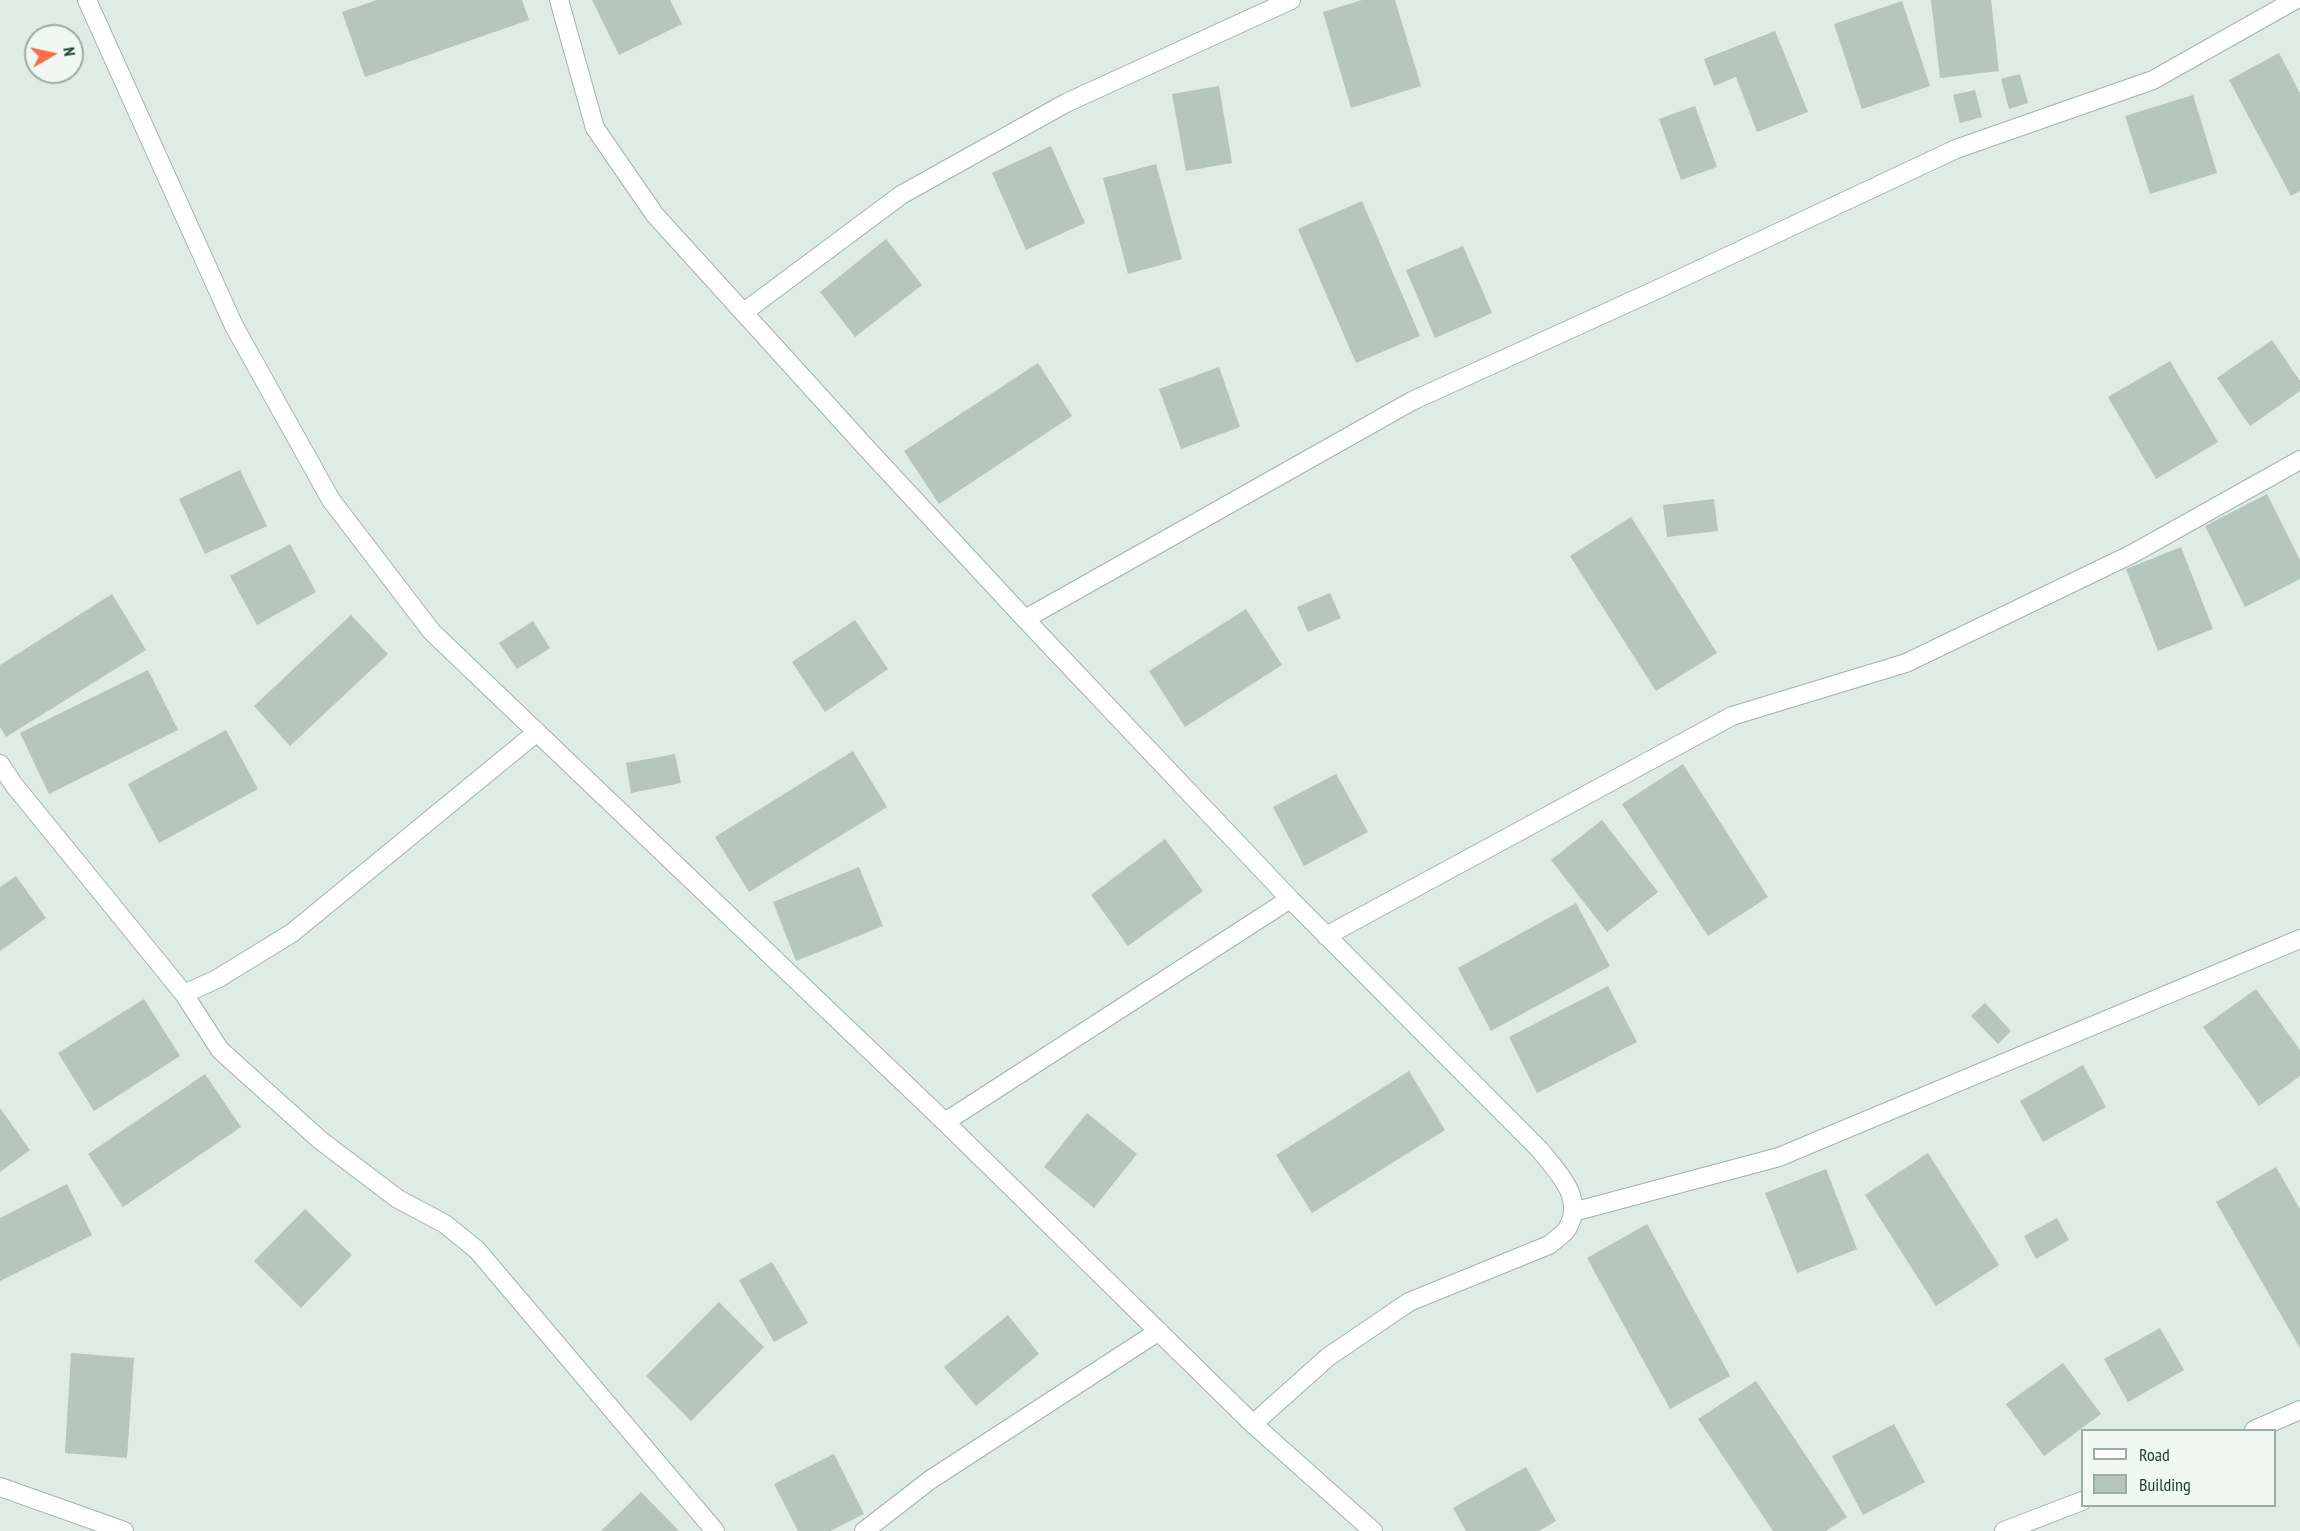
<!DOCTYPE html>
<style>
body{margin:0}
#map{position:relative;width:2300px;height:1531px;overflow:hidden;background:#dfebe5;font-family:"PT Sans Narrow",sans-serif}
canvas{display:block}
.legend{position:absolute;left:2081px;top:1429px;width:195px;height:78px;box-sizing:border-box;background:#eff8f3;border:2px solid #9cada6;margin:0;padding:8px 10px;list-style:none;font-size:18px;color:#1f3c32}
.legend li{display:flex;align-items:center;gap:12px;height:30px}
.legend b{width:30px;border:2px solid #9cada6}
.north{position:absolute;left:24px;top:24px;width:60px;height:60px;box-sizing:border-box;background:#eff8f3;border:2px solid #9cada6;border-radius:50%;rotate:81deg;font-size:16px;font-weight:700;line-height:24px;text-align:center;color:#1f3c32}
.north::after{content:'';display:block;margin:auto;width:21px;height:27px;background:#fa6e4d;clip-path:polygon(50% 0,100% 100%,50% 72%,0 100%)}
</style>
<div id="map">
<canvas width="2300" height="1531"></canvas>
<ul class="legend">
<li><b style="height:8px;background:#fff"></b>Road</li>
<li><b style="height:16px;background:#b4c6be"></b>Building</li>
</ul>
<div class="north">N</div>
</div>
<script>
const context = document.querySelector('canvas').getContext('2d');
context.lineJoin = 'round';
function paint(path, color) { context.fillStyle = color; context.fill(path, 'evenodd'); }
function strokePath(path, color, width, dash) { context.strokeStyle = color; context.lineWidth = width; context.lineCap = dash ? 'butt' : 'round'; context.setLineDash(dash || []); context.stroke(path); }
paint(new Path2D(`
 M377,0H522L529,20L365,77L342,12Z
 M592,0H670L682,24L619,55Z
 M1362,0H1395L1421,86L1351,108L1323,12Z
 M1931,0H1991L1999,71L1940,78Z
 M1902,1L1930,86L1862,109L1834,24Z
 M1775,31L1808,112L1757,132L1736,77L1714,86L1704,59Z
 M2279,53L2300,93V191L2291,196L2229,80Z
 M2020,74L2028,103L2009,109L2001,79Z
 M1219,86L1232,163L1186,171L1172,94Z
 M1975,90L1982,117L1960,123L1953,95Z
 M2193,95L2217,173L2150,194L2125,116Z
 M1695,106L1717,167L1681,180L1659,119Z
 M1051,146L1085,223L1026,250L992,173Z
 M1156,164L1182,259L1128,274L1103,178Z
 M1362,201L1420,336L1356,363L1298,229Z
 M886,239L922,285L855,337L820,292Z
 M1463,246L1492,313L1435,338L1406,270Z
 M2272,340L2300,381V391L2250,426L2217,378Z
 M2170,361L2218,442L2156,479L2108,397Z
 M1038,363L1072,416L939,504L904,451Z
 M1219,367L1240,427L1181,449L1159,389Z
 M240,470L267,526L205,554L179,499Z
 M2267,494L2300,560V579L2245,607L2205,526Z
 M1714,499L1718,531L1667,537L1663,505Z
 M1631,517L1717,653L1656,691L1570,556Z
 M290,544L316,592L257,625L230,576Z
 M2181,547L2213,629L2158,651L2126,569Z
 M1330,593L1341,618L1308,632L1297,607Z
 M112,594L146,650L6,737L0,727V665Z
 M1246,609L1282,665L1185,727L1149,671Z
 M351,615L388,654L290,746L254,706Z
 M855,620L888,669L825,712L792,662Z
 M533,621L550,648L517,669L499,643Z
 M148,670L178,730L49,794L20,733Z
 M226,730L258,789L159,843L128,784Z
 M853,751L887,807L749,892L715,837Z
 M675,754L681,783L631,793L626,763Z
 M1683,764L1768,897L1708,936L1622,804Z
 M1336,774L1368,832L1304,866L1273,807Z
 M1602,820L1658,892L1607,932L1551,860Z
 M1165,839L1203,891L1128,946L1091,895Z
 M859,867L883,926L796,961L773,902Z
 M16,876L46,918L0,951V887Z
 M1576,903L1610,966L1491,1031L1458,968Z
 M1608,986L1637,1042L1537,1093L1509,1037Z
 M2256,989L2300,1050V1076L2259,1106L2203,1027Z
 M144,999L180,1056L94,1111L58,1053Z
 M1985,1003L2011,1031L1998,1044L1971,1016Z
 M2083,1065L2106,1107L2043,1142L2020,1101Z
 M1409,1071L1445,1130L1312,1213L1276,1155Z
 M205,1074L241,1127L123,1207L88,1154Z
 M0,1108L30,1150L0,1172Z
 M1087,1113L1137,1154L1094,1208L1044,1167Z
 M1928,1153L1999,1265L1936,1306L1865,1195Z
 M2276,1167L2300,1209V1348L2216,1202Z
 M1826,1169L1857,1249L1797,1273L1765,1193Z
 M67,1184L92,1235L0,1281V1218Z
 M305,1209L352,1255L301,1308L254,1261Z
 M2057,1218L2069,1240L2036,1259L2024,1236Z
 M1647,1224L1730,1376L1670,1409L1587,1258Z
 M772,1262L808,1323L774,1342L739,1280Z
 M719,1302L764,1347L691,1421L646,1376Z
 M1008,1315L1039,1354L976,1406L944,1367Z
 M2160,1328L2184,1370L2128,1402L2104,1359Z
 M71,1353L134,1358L127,1458L65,1453Z
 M2063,1363L2101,1414L2044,1456L2006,1404Z
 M1756,1381L1847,1517L1826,1531H1773L1698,1419Z
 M1894,1424L1925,1482L1863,1515L1832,1456Z
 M834,1454L864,1514L830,1531H798L774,1484Z
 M1526,1467L1556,1521L1539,1531H1466L1453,1508Z
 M641,1492L679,1531H601Z`), '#b4c6be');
const minor = new Path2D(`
 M87,0L234,326L331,500L432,632L945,1122L1253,1424L1373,1531
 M559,0L595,128L655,215L871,453L1025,619L1290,899L1540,1150C1557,1172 1586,1198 1567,1229C1563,1235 1555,1240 1549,1245L1409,1302L1328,1357L1253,1424
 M744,312L901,195L1066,103L1291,0
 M1025,619L1412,401L1656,290L1956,149L2153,80L2295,0
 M537,732L292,933L217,979L184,994L220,1050L320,1140L398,1199L445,1224L477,1250L715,1531
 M0,764L14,785L184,994
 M1326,936L1732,716L1906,663L2132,554L2300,460
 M945,1122L1290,899
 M1573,1212L1779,1157L2300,939
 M2254,1430L2300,1410
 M0,1487L124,1531
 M864,1531L930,1480L1159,1331
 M2004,1531L2082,1501`);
strokePath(minor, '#a2b3ac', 20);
strokePath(minor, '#fff', 18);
</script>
